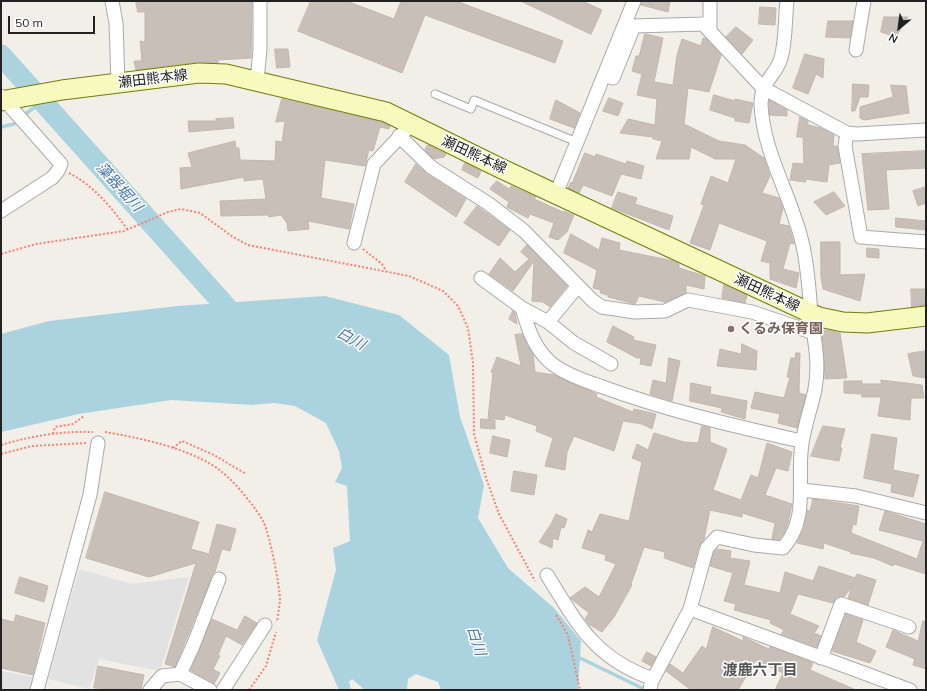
<!DOCTYPE html>
<meta charset="utf-8">
<style>
body{margin:0}
#map{position:relative;width:927px;height:691px;overflow:hidden;background:#f2efe9;font-family:Mulish,sans-serif}
canvas{display:block}
.frame{position:absolute;inset:0;border:2px solid #222;pointer-events:none}
.north{position:absolute;left:879px;top:8px;width:40px;height:40px;-webkit-text-stroke:3px #fff;paint-order:stroke;rotate:209deg;font-size:11px;font-weight:700;line-height:16px;text-align:center;color:#222}
.north::after{content:'';display:block;margin:auto;width:14px;height:18px;background:#222;clip-path:polygon(50% 0,100% 100%,50% 72%,0 100%)}
.scale{position:absolute;left:8px;top:16px;width:87px;height:18px;box-sizing:border-box;border:2px solid #222;border-top:0;padding-left:5px;font-size:12px;line-height:14px;white-space:nowrap;color:#222;-webkit-text-stroke:3px #fff;paint-order:stroke}
</style>
<div id="map">
<canvas width="927" height="691"></canvas>
<div class="frame"></div>
<div class="north">N</div>
<div class="scale">50 m</div>
</div>
<script>
const context = document.querySelector('canvas').getContext('2d');
context.lineJoin = 'round';
function paint(path, color) { context.fillStyle = color; context.fill(path, 'evenodd'); }
function strokePath(path, color, width, dash) { context.strokeStyle = color; context.lineWidth = width; context.lineCap = dash ? 'butt' : 'round'; context.setLineDash(dash || []); context.stroke(path); }
function label(font, color, halo, rows, align = 'center') {
  context.font = font + ' Mulish,"Noto Sans JP",sans-serif'; context.lineWidth = 3; context.setLineDash([]); context.textBaseline = 'middle'; context.strokeStyle = halo; context.fillStyle = color; for (const [text, x, y, turn = 0] of rows) {
    context.save(); context.translate(x, y); context.rotate((+turn || 0) * Math.PI / 180); context.textAlign = isNaN(turn) ? turn : align; if (halo) context.strokeText(text, 0, 0); context.fillText(text, 0, 0); context.restore();
  }
}
paint(new Path2D(`
 M79,569L132,584L189,577L160,671L99,659L89,689L48,679Z
 M1,671L37,678L33,690H1Z`), '#e2e2e2');
paint(new Path2D(`
 M325,296L399,315L449,355L460,417L484,485L478,518L508,568L554,608L581,641L578,690H441L438,682L416,674L408,679L407,689L404,690H365L352,679L349,682L351,690H339L317,640L336,570L333,548L350,541L347,486L335,482L342,468L339,451L326,423L295,406L274,403L252,405L171,400L79,414L1,432V334L49,321L177,306Z`), '#aad3df');
strokePath(new Path2D(`
 M23,116L36,106
 M1,127L14,124L18,120
 M576,656L646,690`), '#aad3df', 3.5);
strokePath(new Path2D(`
 M1,55L238,320`), '#aad3df', 21);
const building = new Path2D(`
 M136,1H252L251,58L218,60V63L198,62L136,70L134,61H142L140,41L145,42V12H138Z
 M311,1H346L394,19L401,1H456L563,41L555,63L425,15L402,73L298,31Z
 M521,1H582L602,10L591,34Z
 M642,1H670L668,12L641,5Z
 M760,7L776,8L775,25L759,24Z
 M884,17H908L896,37L881,32Z
 M828,21H853L850,38L826,37Z
 M736,27L753,40L742,54L726,37Z
 M645,34L663,38L654,82L673,85L677,55L682,39L701,46L703,38L707,39L721,55L709,92L688,88L684,124L719,141L745,145L764,158L770,176L762,193L779,198L783,208L779,224L789,226L794,244L790,243L783,269L799,273L796,288L770,279V263L761,261L767,241L719,223L710,250L690,243L704,205L701,204L711,176L728,183L736,159H715L691,147L689,159H656L662,141L653,139V137L620,133L628,119L655,125L657,99L637,95L642,74L632,71L636,56H639Z
 M275,49H288L290,67L277,68Z
 M805,54L824,59L823,78L816,74L808,94L793,88Z
 M853,84L869,85L868,97H860L855,111H852Z
 M891,85L906,86L909,113L864,120L860,118V107L893,97Z
 M714,95L735,101V99L753,103L749,123L735,121V118L710,110Z
 M609,98L623,103L618,116L603,111Z
 M282,99L382,122L390,126L389,129L380,127L373,151L369,150L365,166L325,160L321,198L354,204L349,229L308,221L309,229L288,231L287,223L281,215L269,217V215L221,216L220,201L266,199L263,179L244,181V177L181,189L180,168L192,167L188,153L235,141L236,148H239L240,160L275,161L276,141L282,142L285,121L276,122Z
 M556,100L580,113L574,128L550,119Z
 M769,100L787,110V116L770,115Z
 M800,117L808,121V125L821,128L834,135L833,146H837L840,163L829,165L827,182L805,179L806,182L790,180L793,163L804,164L803,137H797Z
 M233,118L234,128L189,132L188,121H216V119Z
 M428,145L446,154L444,157L434,159L425,150Z
 M926,151V168L886,170L889,209L868,210L862,154Z
 M585,153L595,157L596,154L626,164L627,161L644,166L641,179L621,174L612,196L583,185L579,193L568,188L571,182L572,183Z
 M465,163L481,171L478,178L462,170Z
 M416,164L427,174L466,199L456,217L405,182Z
 M497,181L509,189L511,186L536,197L534,199L563,212V211L574,215L567,232L558,240L549,237L554,223L530,214L528,218L507,207L509,202L490,189Z
 M926,187V203L918,206L913,191Z
 M618,192L637,198L635,204L673,216L669,230L612,208Z
 M834,192L845,206L826,215L814,202Z
 M477,206L510,230L499,246L464,223Z
 M896,218L926,221V230L896,227Z
 M571,234L599,250L602,238L620,243L619,250L674,261L679,264V268L705,276L704,289L686,285V293L665,302L639,296L635,304L608,297V295L600,293L601,290L593,288L597,270L564,253Z
 M821,242H840V275L865,274L860,301L823,289L821,277Z
 M527,245L567,286L550,307L543,302L532,301L534,261L513,291L489,274L500,258L515,272L529,259L521,252Z
 M867,248L879,249V258L867,257Z
 M724,285L747,295L745,303L722,298Z
 M911,289H926V305L912,307Z
 M513,311L515,313L517,324L509,319Z
 M613,326L634,337L633,340L656,345L651,366L640,364L641,358H637L607,342Z
 M828,330L840,333L847,378L825,379L822,331Z
 M522,334L533,354L535,372L554,375L597,394L596,397L633,412L634,409L656,414L652,429L642,424L623,421L614,451L574,436L567,452L565,470L545,466L553,438L536,431L537,426L505,415L504,420L488,418L493,373L491,372L497,357L521,366L515,335Z
 M742,344L757,351L756,370L717,366L720,349L741,354Z
 M926,351V378L913,376L908,354Z
 M796,353H800L799,393L806,395L797,428L778,423L780,414L751,408L755,392L784,398L790,377H787L791,358H795Z
 M669,358L680,361L672,401L650,394L653,380L666,383Z
 M881,380L922,385L924,398H911L910,420L878,416L881,397H862V394L844,393V381H862V384H881Z
 M691,383L711,387L710,394L747,401L745,419L721,412L722,408L690,401Z
 M481,419L495,420V429L481,428Z
 M702,426L710,428V442L727,449L713,490L741,500L751,475L758,478L767,443L792,452L788,471L776,468L765,495L792,504L788,523L784,533L779,540L772,539L775,523L742,513V517L710,510L704,539L699,546L693,568L664,558L665,552L644,547L631,584L632,585L614,617L602,632L590,625L585,619L589,613L570,598L585,587L599,597L616,564L605,560L606,555L582,548L588,530L592,532L600,514L629,521L642,462L632,458L637,444L648,450L654,433L684,442L698,443Z
 M823,426L845,429L840,447L842,448L839,461L811,456Z
 M872,434L897,438L893,470L919,475L913,497L891,492L892,484L864,478Z
 M493,436L510,440L507,457L490,453Z
 M514,471L537,475L534,495L511,491Z
 M105,492L199,522L191,549L209,554L217,524L236,529L230,551L222,549L215,572L212,576L175,667L165,664L196,563L149,577L86,558Z
 M813,499L859,506L856,525L853,524L851,533L917,559L923,541L879,530L885,511L926,524V574L894,564L893,566L874,558L850,553L851,552L824,543L823,549L797,543L804,528L807,510L810,511Z
 M556,514L567,519L564,528L561,527L558,540L553,538L552,548L539,542L551,524Z
 M717,549L731,551L730,558L750,561L744,585L780,593L785,572L813,581L819,566L855,578L857,574L876,580L868,605L848,598L852,587L844,597L836,598L833,603L798,594L790,614L819,626L814,633L821,636L817,647L781,634L784,630L770,623L771,620L734,610L736,604L724,601L733,573L710,566L714,552Z
 M20,577L48,586L44,602L15,593Z
 M846,614L863,620L856,642L876,651L870,663L832,651Z
 M16,615L45,623L33,675L1,668V619L14,622Z
 M245,616L257,623L242,645L226,636L218,655L220,656L213,669L220,673L214,684L190,670L212,619L237,630Z
 M923,621L926,622V669L913,665L915,659L886,647L893,630L918,641Z
 M713,627L743,641V637L769,649L770,647L813,663L810,670L856,690H775L783,673L756,660L738,690H691L666,671L670,664L683,673L702,646L706,649Z
 M647,652L656,657L651,666L642,661Z
 M98,666L144,675L141,690L94,688Z`);
paint(building, '#c7bfb8');
strokePath(building, '#c4b6ab', 1);
const service = new Path2D(`
 M435,94L471,109L474,100L577,142`);
const minor = new Path2D(`
 M112,1L116,23L118,83
 M710,1V32
 M856,50L864,1
 M604,75L613,78L634,26L703,24L763,88L847,133L857,134L926,130
 M257,81L260,49V1
 M847,133L845,146L861,237L926,242
 M399,136L431,167L489,204L524,231L593,301L602,307L635,312L665,311L688,300L752,312L814,333
 M556,194L634,1
 M1,211L52,178L58,171L61,164L1,96
 M354,243L374,164L406,130
 M481,278L522,308L548,322L574,343L611,364
 M522,308C528,328 533,346 549,361C560,372 585,381 600,386C665,410 734,426 801,441
 M548,322L578,286
 M802,490L856,496L926,513
 M547,575C578,625 594,658 653,679
 M690,609L910,690
 M821,658L841,604L909,627
 M180,674L210,690
 M37,690L90,495L98,443
 M150,690L162,676L180,674L193,646L219,579
 M223,690L265,625
 M650,690L651,683L690,609L707,548L717,537L754,545L783,548C808,520 798,486 801,453C802,431 811,410 815,389C820,363 814,339 811,314C809,289 808,266 802,242C791,195 763,153 761,104C761,80 776,76 781,58C786,40 785,19 787,1`);
const secondary = new Path2D(`
 M1,101L62,90L199,73L226,74L386,112L500,168L819,317L843,322L867,323L926,316`);
strokePath(service, '#a9a9a9', 9);
strokePath(minor, '#a9a9a9', 15);
strokePath(secondary, '#707d05', 21);
strokePath(new Path2D(`
 M69,173C94,186 111,207 128,230
 M363,249L382,264L387,272
 M1,254L36,244L124,231L168,212L181,209L200,213L233,237L248,245L409,276L443,291L458,306L468,328L473,363L474,434L486,478L499,514L535,581
 M105,432C140,438 194,449 222,472C234,481 258,510 264,523C270,537 280,586 280,601C279,608 278,615 277,622
 M53,434L55,427L73,424L84,416
 M1,445C31,436 61,431 93,432
 M173,448L182,441L214,455L246,474
 M1,454L32,446L87,443
 M556,615L568,635L580,690
 M249,690L266,666L276,632`), '#fa8072', 2, [2, 2]);
strokePath(service, '#fff', 7);
strokePath(minor, '#fff', 13);
strokePath(secondary, '#f7fabf', 19);
for (const [x, y, r, color] of [
 [731,329,4,"#8d6e63"]
]) { const dot = new Path2D(); dot.arc(x, y, r, 0, 2 * Math.PI); context.fillStyle = color; context.fill(dot); strokePath(dot, '#fff', 1.5); }
label('14px', '#222', '#fff', [
 ["瀬田熊本線",153,79,-7],
 ["瀬田熊本線",474,155,25],
 ["瀬田熊本線",767,293,25]
]);
label('bold 14px', '#785e54', '#fff', [
 ["くるみ保育園",739,329]
], 'left');
label('italic 15px', '#4a7aab', '#fff', [
 ["藻器堀川",119,187,48],
 ["白川",351,339,29],
 ["白川",476,641,73]
]);
label('bold 15px', '#555', '#fff', [
 ["渡鹿六丁目",760,670]
]);
</script>
